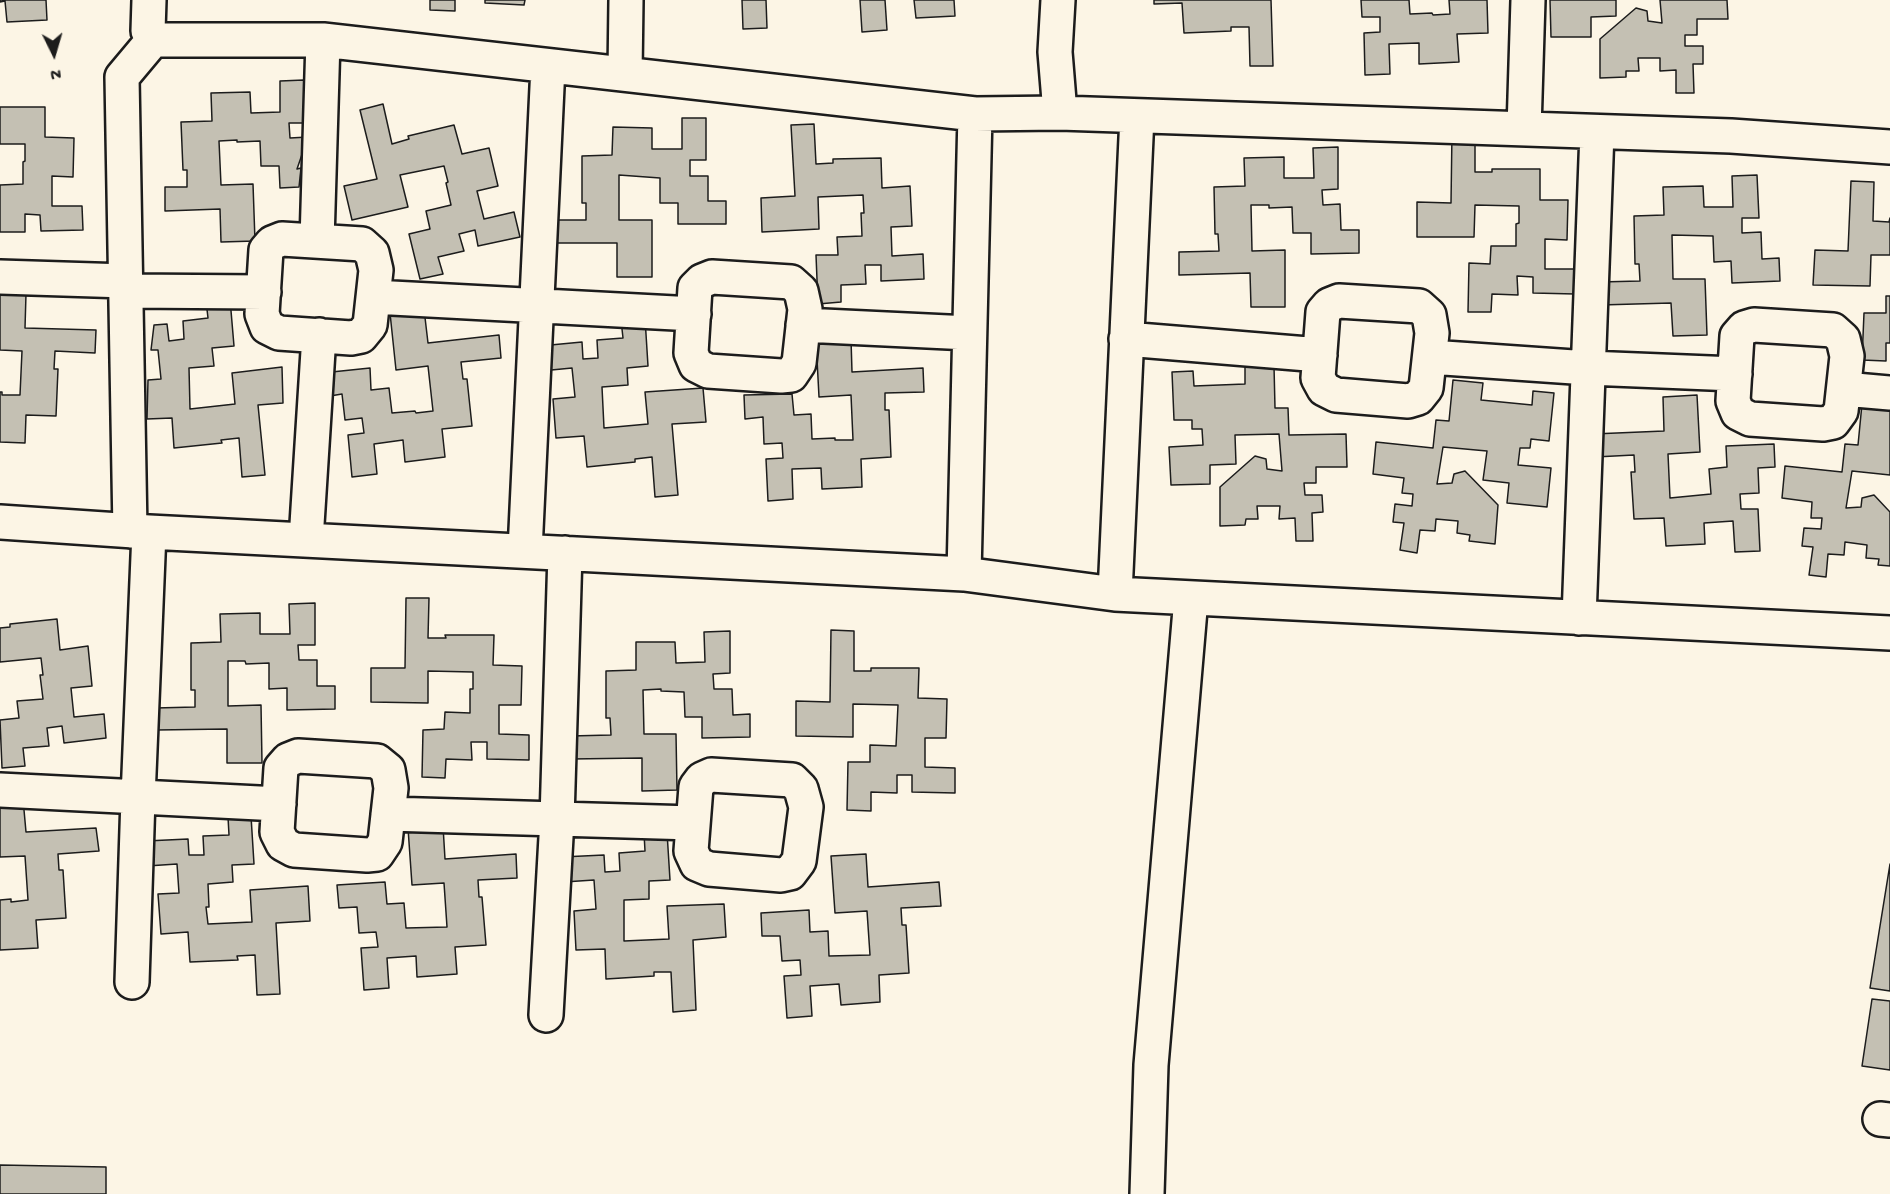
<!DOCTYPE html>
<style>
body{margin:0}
#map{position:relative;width:1890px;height:1194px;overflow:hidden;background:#fcf5e5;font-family:"Gochi Hand",sans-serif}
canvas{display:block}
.north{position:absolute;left:24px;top:24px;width:60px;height:60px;-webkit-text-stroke:4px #fcf5e5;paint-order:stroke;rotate:175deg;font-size:16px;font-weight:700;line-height:24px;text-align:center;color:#1c1c1c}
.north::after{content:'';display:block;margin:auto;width:21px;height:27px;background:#1c1c1c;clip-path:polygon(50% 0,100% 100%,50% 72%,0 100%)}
</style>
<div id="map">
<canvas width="1890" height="1194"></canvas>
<div class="north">N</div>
</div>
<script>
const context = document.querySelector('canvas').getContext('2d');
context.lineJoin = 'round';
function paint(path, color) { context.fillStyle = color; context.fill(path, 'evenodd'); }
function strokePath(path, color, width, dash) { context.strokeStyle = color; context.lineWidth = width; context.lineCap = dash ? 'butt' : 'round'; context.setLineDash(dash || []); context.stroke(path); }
const building = new Path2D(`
 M0,0H46L47,20L7,22L5,1L0,2Z
 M430,0H455V11L430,10Z
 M485,0H525L524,5L485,3Z
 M742,0H766L767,28L743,29Z
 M860,0H885L887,30L862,32Z
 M914,0H954L955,16L916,18Z
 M1154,0H1271L1273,66H1250L1249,27H1231V31L1184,33L1182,3L1154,4Z
 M1361,0H1409L1410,14L1432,13L1433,15L1450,14L1449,0H1487L1488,33L1457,34L1459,62L1419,64V43L1389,44L1390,74L1365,75L1364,33L1380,32V17H1362Z
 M1550,0H1616V16L1591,17V37H1551Z
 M1660,0H1727L1728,19H1697V35H1685V46H1703V64H1693L1694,93H1676V70L1660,71V58H1638L1639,71H1626V77L1600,78V39L1636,8L1647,11L1648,21L1662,23Z
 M304,80L306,123H289L290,138L308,137L297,169L301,168L299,187L280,188L279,166H261L260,141L237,142V140L219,141L221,185L253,184L255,241L221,242L220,209L165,211V187H187V170H183L181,122L212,121L211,93L250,92L251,113L280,112V81Z
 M383,104L392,144L409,139L408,136L454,125L462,154L489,148L498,186L477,191L484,219L514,212L520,237L478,246L475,230L459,234L464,251L438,257L443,274L420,279L409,234L430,229L426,211L451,205L446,183L448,182L444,166L400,175L408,207L352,220L344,186L377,179L360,110Z
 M0,107H45V137L74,138L73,177L52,176V206H82L83,230L41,231L40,215L25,214V232H0V185L23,184V162L25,161V144H0Z
 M682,118H706V160H690V176H708V201H726V224H678V203H660V178L619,175V220H652V277H617V243H546V220H586V203H582V156L612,155L613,127L652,128V149H682Z
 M814,124L816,164L833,163V159L881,158L882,188L910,186L912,226L891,227L892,256L923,254L924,279L881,281V265H865L866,284L841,285V302L818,304L816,255H838L837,237L862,236L861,213H864L863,195L818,197L819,229L762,232L761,198L795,196L791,125Z
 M1452,132L1475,133V172H1492V169H1540V200H1568L1567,240L1545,239V269H1576L1575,294L1533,293V277L1517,276L1518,295L1492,294L1491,312H1468L1469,263L1490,264L1491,246H1516V224L1519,223V206L1475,205L1474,237H1417V202L1451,203Z
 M1338,147V189L1322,190L1323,205L1340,204L1341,230H1359V253L1311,254V233H1293L1292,207L1269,208V205H1251L1252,251L1285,250V307H1251L1250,273L1179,275V252L1219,251L1218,234H1215L1214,187L1245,186L1244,158L1284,157V178H1314L1313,148Z
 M1757,175L1759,218H1742V233L1761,232L1762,259L1779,258L1780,281L1732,283L1731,261L1714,262L1713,236L1672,235L1673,279H1705L1707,335L1673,336L1671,303L1600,305L1599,282L1640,281L1639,264H1635L1634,216L1664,215L1663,187L1703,186L1704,207H1733L1732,176Z
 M1851,181L1874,182L1873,221L1889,222L1890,218V255H1871L1870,286L1813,285L1815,250L1848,251Z
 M0,293L26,294L25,328L96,330L95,353L55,351L54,369H58L56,416L26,415L25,443L0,442V392H2V395H20L22,351L0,350Z
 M1886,296H1890V343H1886V361L1862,360L1864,313H1886Z
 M230,299L234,346L212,348L214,366L189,368L190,409L235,404L232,373L282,367L283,403L258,405L265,475L242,477L239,438L221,440L222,443L174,448L172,418L147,419L148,380L161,379L158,350H151L154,325L167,324L169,341L184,339L183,321L208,318L206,301Z
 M424,309L428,343L499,335L501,358L461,362L463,379H467L472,426L442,429L445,457L405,462L403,440L374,444L377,474L352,477L348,435L364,433L362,418L345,420L342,394L324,397L322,373L370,368L371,390L389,388L392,413L415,411L416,413L433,411L428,366L396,370L390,313Z
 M645,318L648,366L627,368L628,385L602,387L604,428L648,424L645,392L703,388L706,422L672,424L678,495L655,497L652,457L635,459V462L587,467L584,436L556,438L553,399L575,397L572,368L541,371L540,346L582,342L583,359L598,358L597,340L623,338L621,320Z
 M851,339L852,372L923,368L924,392L885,393V410H889L891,457L861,459L862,487L822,489L821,468L792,469L793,499L768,501L766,459L783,458L782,443L764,444L763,417L745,419L744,395L792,394L794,415L811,414L812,439L835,438V440H853L851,395L819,397L816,340Z
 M1274,366L1275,408H1288L1289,435L1346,434L1347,467H1316V483H1304L1305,495H1322L1323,512L1312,513L1313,541H1296L1295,518L1279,519L1280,506H1257L1258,519H1246L1245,525L1220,526V487L1255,456L1266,459L1267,469L1282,471L1279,434L1235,435L1236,464L1210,465V484L1171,485L1169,447L1203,445L1202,429H1192V420H1174L1172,372L1193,371L1194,386L1245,384V367Z
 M1453,380L1483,383L1481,400L1532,405L1533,391L1554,393L1549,441L1531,439L1530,448H1520L1518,465L1551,468L1547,507L1507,503L1509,483L1483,480L1487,451L1443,447L1437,484L1452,483L1454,474L1465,471L1498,505L1495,544L1469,541L1470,535L1457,533L1458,521L1436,519L1435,531L1420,530L1417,553L1400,550L1404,523L1393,522L1395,504L1412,506L1413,494L1402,493L1404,478L1373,474L1376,442L1433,448L1436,420L1449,421Z
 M1697,395L1700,452L1668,454L1670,498L1711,494L1709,469L1727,467L1726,446L1774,444L1775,467L1758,468L1759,493L1740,494L1741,509H1758L1760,551L1735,552L1733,521L1704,523L1705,544L1666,546L1664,518L1634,519L1631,472H1635L1634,455L1595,457L1593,434L1664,431L1663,397Z
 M1862,404L1890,407V475L1852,471L1846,508L1861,507L1862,498L1874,495L1890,512V566L1878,565L1879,559L1866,558L1867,545L1845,542L1844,555L1828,554L1826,577L1809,575L1813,547L1802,546L1804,528L1821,529L1822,518H1811L1812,502L1782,498L1785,466L1842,472L1845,444L1858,445Z
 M406,598H429L428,638H446L445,635H494L493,665L522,666L521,705H499V734L529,735V760L487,759V742H471L472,760L446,759L445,778L422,777L423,730L444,729L445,712L470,713V689H473V672L428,671V703L371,702V668H405Z
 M315,603V645H298L299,660H317V686H335V709L287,710V688L269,689V663L246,664L245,661H228V706L261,705L262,763H227V729L156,730L155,708L195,707V690H191V643L221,642L220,614L260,613V634H290L289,604Z
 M57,619L60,650L88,646L92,686L71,688L74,717L104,714L106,738L64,743L62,726L47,728L49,746L23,748L25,766L2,768L0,720L19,718L17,701L43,699L40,675H43L41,658L0,662V628L10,627V624Z
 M831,630L854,631V671H871V668H919L918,698L947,699L946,738H925V767L955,768V793L912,792V775H897V793L871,792V811L847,810L848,762H870V745L896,746L898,705L853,704V737L796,736V701L830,702Z
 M730,631V673L713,674L714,689H732L733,715L750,714V737L702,738V717H685L684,692L661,691V689L643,690L644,734H676L677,790L642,791V758L571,759L570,736L611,735L610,718H606V671L636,670V642H675L676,663L705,662L704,632Z
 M23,799L26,832L96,828L99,851L58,854L59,870H63L66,918L36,920L38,948L0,950V900L11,899V902L28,900L25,856L0,857V801Z
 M251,816L254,864L232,865L233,882L208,884L209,907H206L208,924L252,922L250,890L308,886L310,921L276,923L280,994L257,995L255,955L237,956L238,960L190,962L188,932L161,934L158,894L179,893L177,864L147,866L146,841L188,839L189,855H204L203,836L229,835L228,817Z
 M443,826L445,859L516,854L517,878L478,880L479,897H482L486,945L455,947L457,974L417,977L416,956L387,958L389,988L364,990L361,948L378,947L376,932L359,933L357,907L339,908L337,885L385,882L387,904L404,903L406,928L447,927L444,883L412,885L408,828Z
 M667,832L670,880L649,881V899L624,900V941L669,939L667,906L724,904L726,937L693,940L696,1010L673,1012L671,972H654V976L606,979L605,949L576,950L574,911L596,909L594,880L564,882L562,857L604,855L605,872L620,871L619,853L645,851L644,833Z
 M866,854L868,887L939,882L941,906L901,908L902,925H906L909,973L879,975L880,1002L841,1005L839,984L810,986L812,1016L787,1018L784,976L801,975L800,960L782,961L780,936H762L761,913L809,910L810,932L828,931L829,956L870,955L867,911L835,913L831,856Z
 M1890,864V991L1870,988Z
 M1872,999L1890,1001V1070L1862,1066Z
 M0,1165L106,1167V1194H0Z`);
paint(building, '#c4c0b3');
strokePath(building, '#1c1c1c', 1.5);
const street = new Path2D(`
 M149,0L148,31L153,40H323L975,114L1060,113L1731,136L1890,147
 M1058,0L1055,52L1060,113
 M625,74L626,0
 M1524,129L1528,0
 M282,239L362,244L372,253L376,270L370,325L361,336L351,338L279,333L267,327L262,314L266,250L272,243Z
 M317,241L323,40
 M0,277L126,281
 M712,277L791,282L801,291L805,309L799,363L791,375L781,376L708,371L696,365L691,353L695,288L702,281Z
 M126,291L264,292
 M373,297L694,314
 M1339,301L1419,306L1429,315L1432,333L1426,388L1418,398L1408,401L1336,395L1324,389L1318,378L1323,312L1329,305Z
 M803,325L969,333
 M1754,325L1833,330L1843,339L1847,356L1841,411L1833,422L1823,424L1750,419L1738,413L1733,401L1737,336L1744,328Z
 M1126,339L1320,355
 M1430,357L1588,368L1735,374
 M1844,389L1890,393
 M0,522L149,532L964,574L1115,594L1890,633
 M130,531L122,77L153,40
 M306,540L319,335
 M525,551L548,66
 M964,574L975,114
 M1115,594L1137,116
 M1579,618L1597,132
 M298,756L377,761L388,770L391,788L385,842L377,854L367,855L294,850L283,844L277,832L281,768L288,760Z
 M711,775L792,780L801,789L806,807L799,861L790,873L781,875L709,869L697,864L691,851L696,787L702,779Z
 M0,790L279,804
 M388,814L693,823
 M132,982L138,798L149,532
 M546,1015L557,819L565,553
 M1880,1119L1890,1120
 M1147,1194L1151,1065L1191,598`);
strokePath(street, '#1c1c1c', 38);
strokePath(street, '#fcf5e5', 33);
</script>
